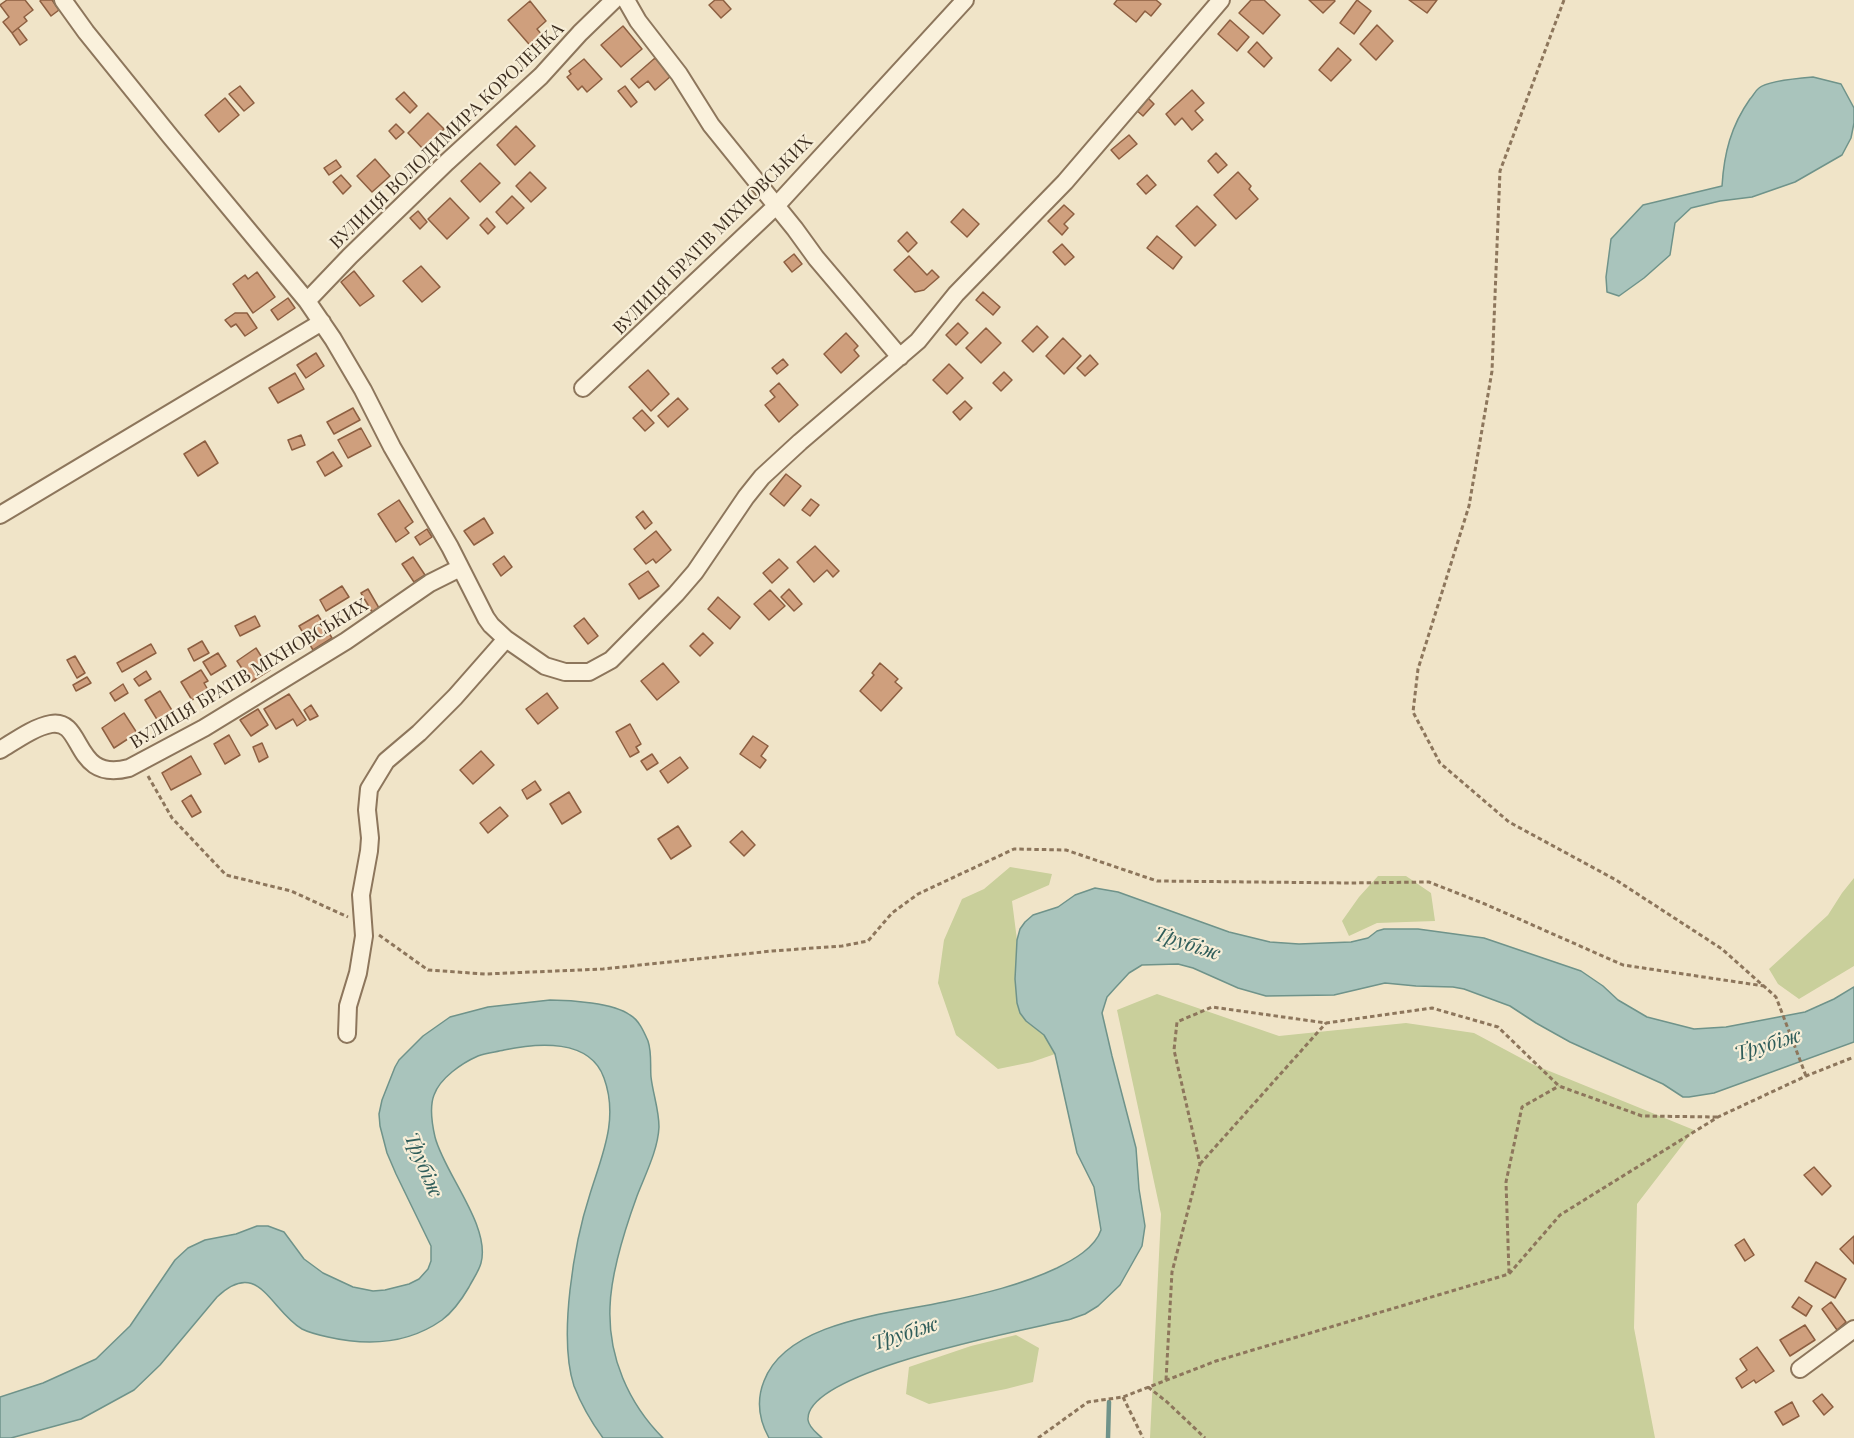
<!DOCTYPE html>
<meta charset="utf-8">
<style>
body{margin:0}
canvas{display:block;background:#f0e4c8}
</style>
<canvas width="1854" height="1438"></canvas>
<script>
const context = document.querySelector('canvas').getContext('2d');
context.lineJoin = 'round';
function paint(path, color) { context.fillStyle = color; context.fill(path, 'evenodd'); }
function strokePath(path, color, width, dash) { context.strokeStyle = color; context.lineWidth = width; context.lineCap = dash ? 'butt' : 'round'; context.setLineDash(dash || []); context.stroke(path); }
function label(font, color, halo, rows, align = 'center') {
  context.font = font + ' "Playfair Display",serif'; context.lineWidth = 4.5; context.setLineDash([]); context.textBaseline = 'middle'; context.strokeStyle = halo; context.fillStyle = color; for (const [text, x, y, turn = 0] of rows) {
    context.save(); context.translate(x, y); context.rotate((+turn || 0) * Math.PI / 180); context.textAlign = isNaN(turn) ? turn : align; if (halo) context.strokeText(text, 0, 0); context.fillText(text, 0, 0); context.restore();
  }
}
paint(new Path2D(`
 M1010,867L1052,874L1049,885L1012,901L1017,940L1015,979L1038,1029L1044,1035L1055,1054L1032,1062L998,1069L956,1035L938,983L944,940L962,899L984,889Z
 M1378,876H1406L1431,893L1435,921L1377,923L1349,936L1342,921L1359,897Z
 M1854,878V966L1799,999L1778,984L1769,969L1828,915L1842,893Z
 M1157,994L1279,1036L1406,1023L1474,1033L1532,1064L1694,1130L1637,1204L1634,1328L1655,1438H1150L1161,1214L1117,1010Z
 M1016,1335L1039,1348L1033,1382L1006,1389L929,1404L906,1394L909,1367L971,1346Z`), '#c9cf9b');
const water = new Path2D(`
 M1813,77L1841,84L1854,108V123L1851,138L1842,155L1795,182L1752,197L1720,201L1691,208L1675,223L1670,255L1644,278L1619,296L1607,292L1606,277L1611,239L1643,205L1722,186C1724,153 1731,126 1750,99C1753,96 1755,91 1759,88C1767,81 1801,78 1813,77Z
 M1095,888L1118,892L1229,932L1270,942L1299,944L1351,942L1368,938L1377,931L1384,929H1418L1484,938L1581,971L1603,986L1618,1000L1647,1017L1694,1029L1726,1027L1805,1012L1834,999L1854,987V1042L1714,1093L1689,1097H1683L1663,1084L1570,1042L1536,1023L1510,1006L1464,989L1453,987L1416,986L1385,983L1334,995L1266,996L1238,988L1193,968L1178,964L1142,965L1129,973L1116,987L1107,997L1102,1013L1112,1056L1136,1148L1139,1189L1145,1226L1142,1246L1120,1285L1098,1306L1085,1314L1071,1319C1031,1329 804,1370 808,1420C809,1428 817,1433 822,1438H769C759,1420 756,1401 764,1381C787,1321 889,1314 944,1302C983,1294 1021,1285 1057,1268C1073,1260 1095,1248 1101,1230L1094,1187L1077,1153L1055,1054L1044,1035L1026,1021L1020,1013L1017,1003L1015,979L1017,940L1020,929L1025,922L1033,915L1058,907L1075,895Z
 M550,1000C570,1000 614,1003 630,1015C639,1020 644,1032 648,1041C652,1053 650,1065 651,1077C653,1094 659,1110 659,1127C658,1150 645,1175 637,1196C625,1229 611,1272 610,1307C608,1356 628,1403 663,1438H603C592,1423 581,1404 574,1386C558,1337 574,1243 590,1194C602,1155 619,1119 604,1078C590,1038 537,1043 504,1050C496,1052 486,1053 478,1056C462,1063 440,1078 434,1095C429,1108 432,1124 435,1137C444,1173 491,1226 481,1263C479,1271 473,1279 469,1287C462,1299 454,1311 442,1320C408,1344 367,1346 328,1337C319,1335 310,1333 302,1329C270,1310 259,1257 217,1297L160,1365L134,1390L81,1419L11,1438H0V1397L43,1383L96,1359L130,1326L175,1260L188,1248L205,1240L236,1234L257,1226H268L284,1232L304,1259L323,1273L353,1287L373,1291L385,1290L409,1284L419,1279L428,1269L431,1261V1246L396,1174L387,1153L380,1126L379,1114L382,1100L395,1067L399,1060L423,1036L450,1017L488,1007Z`);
paint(water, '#a9c4bc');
strokePath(water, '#6f938a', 1.5);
strokePath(new Path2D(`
 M1108,1438L1109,1402`), '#6f938a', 4.5);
const building = new Path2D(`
 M7,0H25L33,10L24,17L27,21L12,33L3,22L9,17L0,5Z
 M41,0H52L59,10L51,16L40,1Z
 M715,0H723L731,9L721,18L709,5Z
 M1117,0H1156L1161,4L1151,16L1145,11L1136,22L1114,4Z
 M1251,0H1264L1280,15L1263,34L1239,13Z
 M1309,0H1334L1335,1L1323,13Z
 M1357,0L1371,11L1354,34L1340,23Z
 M1409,0H1437L1427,13Z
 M530,1L546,21L537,29L547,41L535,51L508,20Z
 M1230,20L1249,37L1237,51L1218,34Z
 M1377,25L1393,41L1376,60L1360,44Z
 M623,26L642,49L621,67L601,45Z
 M18,28L27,40L20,45L12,33Z
 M1257,42L1272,58L1264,67L1248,52Z
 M1338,48L1351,60L1331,81L1319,70Z
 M655,58L671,76L655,90L648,81L639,88L631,79Z
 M584,59L602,79L587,92L582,86L578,90L567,77L571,74L569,71Z
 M240,86L254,103L244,111L229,94Z
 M625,86L637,102L631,107L618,91Z
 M1192,90L1204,103L1195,111L1203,120L1192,130L1182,118L1175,125L1166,114Z
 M404,92L417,106L410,113L396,99Z
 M1147,97L1154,104L1143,116L1135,109Z
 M225,98L239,115L219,132L205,115Z
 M428,113L444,129L424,150L408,133Z
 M396,124L404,132L396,139L389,131Z
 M516,126L535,146L515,165L497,145Z
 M1129,135L1137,144L1119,159L1111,150Z
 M1216,153L1227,165L1218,173L1208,161Z
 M375,159L390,176L372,192L357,176Z
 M336,160L341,167L329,175L324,168Z
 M480,163L500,183L480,202L461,181Z
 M530,172L546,188L531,202L516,186Z
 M1238,172L1251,186L1249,189L1258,199L1236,219L1214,195Z
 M341,175L351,186L343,194L333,182Z
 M1147,175L1156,185L1146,194L1137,184Z
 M512,196L524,208L507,224L496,212Z
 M450,198L469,218L447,239L428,219Z
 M1064,205L1074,214L1064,224L1068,228L1062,235L1048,221Z
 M1197,206L1216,225L1195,246L1176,226Z
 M963,209L979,224L967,237L951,222Z
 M418,211L427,222L420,229L410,218Z
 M487,218L495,227L488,234L480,225Z
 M907,232L917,243L908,252L898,241Z
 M1157,236L1182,257L1173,269L1147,248Z
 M1062,244L1074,257L1065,265L1053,252Z
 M794,254L802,264L792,272L784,262Z
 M909,256L927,275L932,270L939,277L924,290L915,292L894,270Z
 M421,266L440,287L422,302L403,281Z
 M354,271L374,296L360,306L341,282Z
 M257,272L275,297L253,313L233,284L245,275L248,279Z
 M983,292L1000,307L993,315L976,300Z
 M288,298L295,308L278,320L271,310Z
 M235,313H247L257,328L245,336L236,324L231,327L225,320Z
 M958,323L968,333L956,345L946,335Z
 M1037,326L1048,337L1033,352L1022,341Z
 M986,328L1001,343L981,363L966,348Z
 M846,333L858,346L854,350L859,356L841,373L824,354Z
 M1063,338L1081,356L1064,374L1046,356Z
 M316,353L324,366L306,378L297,365Z
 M1090,355L1098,364L1085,376L1077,368Z
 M783,359L788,365L777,374L772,368Z
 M949,364L963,378L947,394L933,380Z
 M648,370L669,394L651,411L629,387Z
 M1004,372L1012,380L1001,391L993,383Z
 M295,373L304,389L278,403L269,388Z
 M779,383L798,405L779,422L765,405L775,397L770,391Z
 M678,398L688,409L668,427L658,416Z
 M965,401L972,408L960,420L953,412Z
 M353,408L360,420L334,434L327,422Z
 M642,410L654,423L645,431L633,418Z
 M361,428L371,446L348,458L338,440Z
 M301,435L305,445L292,450L288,440Z
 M205,441L218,463L198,476L184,454Z
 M333,452L342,466L325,476L317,462Z
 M786,474L801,486L784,506L770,494Z
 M811,499L819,505L810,516L802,510Z
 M399,500L413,522L405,528L409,533L396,542L378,514Z
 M643,511L652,523L645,529L636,517Z
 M484,518L493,533L474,545L464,531Z
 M427,529L432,537L420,545L415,537Z
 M656,531L671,550L656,563L653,559L646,564L634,549Z
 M815,546L839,571L833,577L827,570L814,582L797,562Z
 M504,556L512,567L501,576L493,564Z
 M413,557L425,575L414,582L402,564Z
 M779,559L788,568L772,583L763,573Z
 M648,571L659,586L639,599L629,584Z
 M342,586L349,597L326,611L320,600Z
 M368,589L379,608L372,612L361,593Z
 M789,589L802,604L794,611L781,597Z
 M770,590L785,606L769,620L754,604Z
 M718,597L740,617L730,629L708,609Z
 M318,615L332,638L313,650L299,626Z
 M255,616L260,626L240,636L235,626Z
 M584,618L598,636L588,644L574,626Z
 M703,633L713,643L700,656L690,646Z
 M202,641L209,653L194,661L188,649Z
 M151,644L156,653L122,672L117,663Z
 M256,648L270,670L251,682L237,661Z
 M218,653L226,666L211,675L203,662Z
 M75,656L85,673L77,678L67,660Z
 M663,663L679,682L657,700L641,681Z
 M880,663L898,679L895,682L902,688L881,711L860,691L874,675L872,673Z
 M201,670L208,681L204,683L208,690L192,700L181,682Z
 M146,671L151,679L139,686L134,679Z
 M87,677L91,683L76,691L73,685Z
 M123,684L128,693L115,701L110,693Z
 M160,691L173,712L158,721L145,700Z
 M547,693L558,708L538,724L526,709Z
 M289,694L306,720L297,726L293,719L276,729L264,709Z
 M311,705L318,716L310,720L304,710Z
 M258,709L268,725L251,736L240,720Z
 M124,713L137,733L114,748L102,728Z
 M630,724L641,744L636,747L639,752L630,757L616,732Z
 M229,735L240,755L225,764L214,744Z
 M753,736L768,746L761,756L766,760L760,768L740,754Z
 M262,743L268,757L259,762L253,747Z
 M481,751L494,765L473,784L460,770Z
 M652,754L658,763L647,770L641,761Z
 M191,756L201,774L171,790L162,773Z
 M680,757L688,768L668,783L660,771Z
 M535,781L541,790L527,799L522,790Z
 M569,792L581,812L562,824L550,804Z
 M191,795L201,812L192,817L182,801Z
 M500,807L508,816L488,833L480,823Z
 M678,826L691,846L671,859L658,839Z
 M742,831L755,845L744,856L730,842Z
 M1814,1167L1831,1186L1822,1195L1804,1175Z
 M1854,1236V1264L1840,1249Z
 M1744,1239L1754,1255L1745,1261L1735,1245Z
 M1816,1262L1846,1279L1835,1298L1805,1281Z
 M1799,1297L1812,1306L1806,1316L1792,1307Z
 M1831,1302L1846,1322L1837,1330L1822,1309Z
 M1805,1325L1815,1340L1790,1356L1780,1340Z
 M1757,1347L1774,1371L1756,1383L1754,1380L1742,1388L1736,1378L1747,1370L1740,1359Z
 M1822,1394L1833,1407L1824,1415L1813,1401Z
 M1792,1402L1799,1416L1783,1425L1775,1412Z`);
paint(building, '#cf9f7d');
strokePath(building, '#8d5f41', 1.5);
const street = new Path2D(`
 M63,0L86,32L170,136L307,301L333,339L363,390L392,447L450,547L486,618L491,625L506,639L455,697L419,733L386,761L369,789L367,810L370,838L369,851L361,895L364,936L358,973L348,1006L347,1034
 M626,0L638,21L679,74L711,125L795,229L816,258L900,357
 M307,301L350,256L447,162L541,76L580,33L614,0
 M583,388L776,206L965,0
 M0,515L322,322
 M506,639L545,666L565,672H589L611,660L676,594L695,572L746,497L762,477L800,442L918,341L956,294L1065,182L1221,0
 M0,750C15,741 34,727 51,724C85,718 72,783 129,768L204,728L346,641L430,583L460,568
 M1800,1369L1854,1329`);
strokePath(street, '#8d765c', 20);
strokePath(new Path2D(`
 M1564,0L1500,171L1492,371L1469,506L1418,669L1413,712L1440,763L1509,822L1616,880L1722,949L1776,997L1806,1076
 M148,776L172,818L226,875L291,891L348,917
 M379,935L428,970L485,974L603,969L772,951L842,946L868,941L892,913L918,894L1014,849L1066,850L1157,881L1349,883L1429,882L1485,904L1623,965L1764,986
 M1200,1164L1326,1023
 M1509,1273L1506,1182L1522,1107L1559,1086
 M1166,1380L1172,1272L1200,1164L1174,1050L1177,1022L1212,1007L1326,1023L1432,1008L1498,1027L1559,1086L1642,1116L1718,1117
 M1148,1387L1167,1402L1205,1438
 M1123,1397L1143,1438
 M1038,1438L1088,1402L1123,1397L1216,1361L1509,1274L1560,1215L1718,1117L1806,1076L1854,1057`), '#8d765c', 3, [4.5, 3]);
strokePath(street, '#faf1dc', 16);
label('18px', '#3d2e20', '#f7eed8', [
 ["ВУЛИЦЯ ВОЛОДИМИРА КОРОЛЕНКА",447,136,-44],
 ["ВУЛИЦЯ БРАТІВ МІХНОВСЬКИХ",713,235,-45],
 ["ВУЛИЦЯ БРАТІВ МІХНОВСЬКИХ",249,674,-31]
]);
label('italic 20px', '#2f5d5a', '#f7eed8', [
 ["Трубіж",1187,944,18],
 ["Трубіж",1768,1045,-17],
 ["Трубіж",423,1165,67],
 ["Трубіж",905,1334,-18]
]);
</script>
